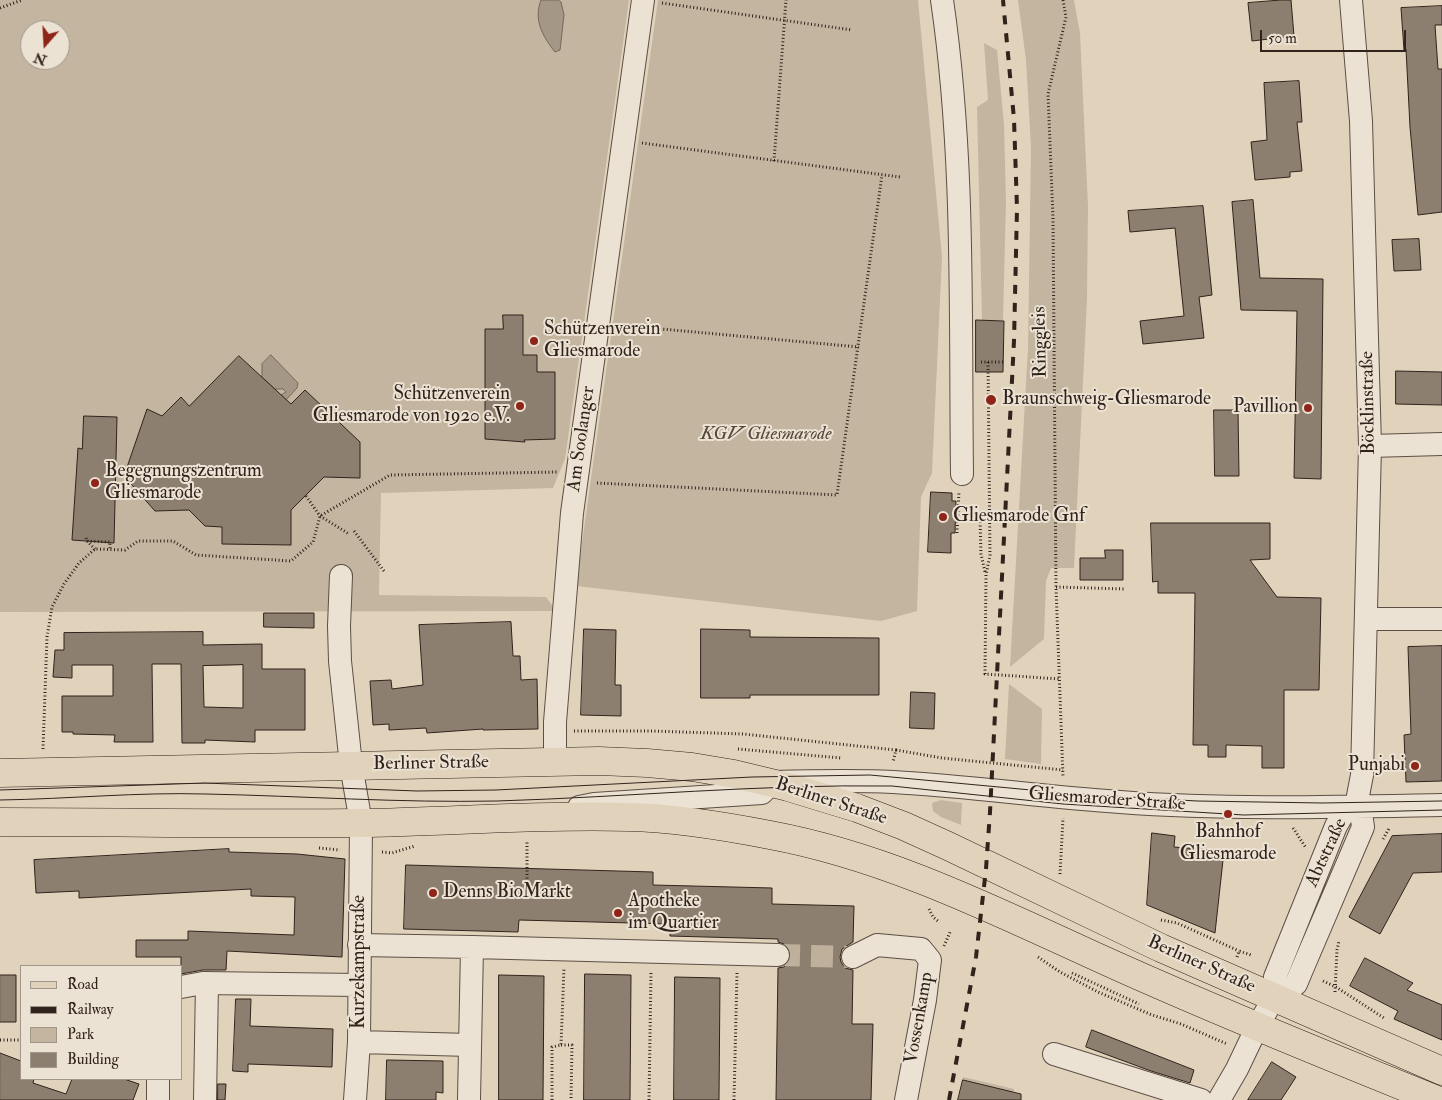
<!DOCTYPE html>
<meta charset="utf-8">
<style>
body{margin:0}
#map{position:relative;width:1442px;height:1100px;overflow:hidden;background:#e1d3bb;font-family:"IM FELL Double Pica",serif}
canvas{display:block}
.legend{position:absolute;left:20px;top:965px;width:162px;height:115px;box-sizing:border-box;background:#ece2d3;border:1px solid #a1968a;margin:0;padding:6px 9px;list-style:none;font-size:15px;color:#30231c}
.legend li{display:flex;align-items:center;gap:10px;height:25px}
.legend b{width:25px;border:1px solid #a1968a}
.north{position:absolute;left:20px;top:20px;width:50px;height:50px;box-sizing:border-box;background:#ece2d3;border:1px solid #a1968a;border-radius:50%;rotate:199deg;font-size:14px;font-weight:700;line-height:20px;text-align:center;color:#30231c}
.north::after{content:'';display:block;margin:auto;width:18px;height:22px;background:#8f2418;clip-path:polygon(50% 0,100% 100%,50% 72%,0 100%)}
.scale{position:absolute;left:1260px;top:30px;width:146px;height:22px;box-sizing:border-box;border:2px solid #30231c;border-top:0;padding-left:6px;font-size:15px;line-height:18px;white-space:nowrap;color:#30231c;-webkit-text-stroke:4px #ece2d3;paint-order:stroke}
</style>
<div id="map">
<canvas width="1442" height="1100"></canvas>
<ul class="legend">
<li><b style="height:6px;background:#e1d3bb"></b>Road</li>
<li><b style="height:6px;background:#30231c"></b>Railway</li>
<li><b style="height:14px;background:#c3b5a0"></b>Park</li>
<li><b style="height:14px;background:#8c7f6f"></b>Building</li>
</ul>
<div class="north">N</div>
<div class="scale">50 m</div>
</div>
<script>
const context = document.querySelector('canvas').getContext('2d');
context.lineJoin = 'round';
function paint(path, color) { context.fillStyle = color; context.fill(path, 'evenodd'); }
function strokePath(path, color, width, dash) { context.strokeStyle = color; context.lineWidth = width; context.lineCap = dash ? 'butt' : 'round'; context.setLineDash(dash || []); context.stroke(path); }
function label(font, color, halo, rows, align = 'center') {
  context.font = font + ' "IM FELL Double Pica",serif'; context.lineWidth = 4; context.setLineDash([]); context.textBaseline = 'middle'; context.strokeStyle = halo; context.fillStyle = color; for (const [text, x, y, turn = 0] of rows) {
    context.save(); context.translate(x, y); context.rotate((+turn || 0) * Math.PI / 180); context.textAlign = isNaN(turn) ? turn : align; if (halo) context.strokeText(text, 0, 0); context.fillText(text, 0, 0); context.restore();
  }
}
paint(new Path2D(`
 M0,0H541L540,3L561,2L558,0H629L565,459L553,488L381,493L379,595L546,597L556,611L0,612ZM30,30H60V60H30Z
 M658,0H918L942,257L932,473L921,497L917,611L881,621L576,586Z
 M1018,0H1074L1080,33L1088,206L1087,299L1074,568H1051L1046,581L1044,639L1010,667L1028,348L1030,215L1031,147L1026,60Z
 M984,43L997,50L1004,124L1006,201L1003,320H982L977,107L988,100Z
 M1009,684L1042,709L1041,764L1005,759Z
 M941,800L962,803L961,825L941,817L933,811L932,803Z
 M963,1077L1014,1089L1011,1100H958Z`), '#c3b5a0');
const water = new Path2D(`
 M541,0H558L561,2L564,15L560,50L555,52C543,37 533,20 541,0Z
 M271,355L298,383L297,388L286,400L281,395L286,392L283,389H275L262,377V364Z`);
paint(water, '#a59785');
strokePath(water, '#76695b', 1);
const building = new Path2D(`
 M1281,0H1291L1294,36L1252,41L1248,3Z
 M1442,6V25H1435L1438,69H1442V212L1418,215L1410,127L1406,49L1404,50L1401,8Z
 M1299,81L1302,122H1297L1302,171L1290,172V177L1255,180L1251,142L1267,140L1264,83Z
 M1253,200L1260,278L1323,279L1321,479L1294,478L1297,311L1241,310L1232,202Z
 M1203,206L1212,295L1199,297L1204,338L1143,344L1140,321L1184,316L1175,228L1130,232L1128,211Z
 M1419,239L1421,270L1394,271L1392,240Z
 M503,315H523V355H537V372H555V439L524,440L525,442L485,439V329H503Z
 M976,320L1004,321L1003,372H976Z
 M239,356L291,404L305,390L360,442V478L324,477L291,510V545L222,544V527L205,526L189,510L155,511L124,476L147,409L162,416L181,397L189,406Z
 M1396,371L1442,372V405L1396,404Z
 M1214,410H1238L1239,476H1215Z
 M84,416L117,417L114,543L72,540L78,448L82,449Z
 M931,492L952,493V501H956L955,533H951V553L928,552Z
 M1151,523H1270V559L1250,560L1277,597L1321,598L1319,690H1284V768H1262V746L1226,745V757H1208V745H1193L1195,593H1158V581L1153,582Z
 M1105,550H1123V580H1080V558H1105Z
 M264,613H314V628L264,627Z
 M511,622L513,656H520L521,680L537,679L538,729L483,730V729L427,733L426,728L389,730V724L373,725L370,681L391,680L392,689L423,685L419,625Z
 M584,629L616,630L615,685H621V716L581,715Z
 M701,629L750,630V637L879,638V695H750V698H701Z
 M203,632V645L262,644V669H305V730H255V742L205,740V743H182L181,664H152L153,742H114L115,735L73,734V732H62V696H113V665H72V678L53,677L55,650H64V633ZM243,665V708L204,707L203,666Z
 M1442,646V781L1406,782L1404,735L1411,734L1408,647Z
 M911,692L935,693L934,729L910,728Z
 M1152,833L1175,836L1174,847L1224,851L1215,933L1147,905Z
 M1442,834V872L1413,873L1380,934L1349,917L1392,836Z
 M229,849V852L297,854L345,859L342,957L227,951L226,970H203L181,974V957H136V940H188V931L294,935L295,897L251,896V889L79,898V891L36,893L34,860Z
 M406,865L653,872V885L772,888V904L854,906L853,942L842,949L840,957L841,962L845,968L853,970L852,1024H873L871,1100H776L778,968L784,967L789,962L791,955L789,948L784,944L778,942V939L670,936V924L519,920L518,932L404,929Z
 M1365,958L1413,983L1407,990L1442,1005V1040L1394,1019L1398,1011L1350,986Z
 M585,974L631,975L630,1100H584Z
 M0,975H16V1022H0Z
 M499,975L544,976L543,1100H499Z
 M675,977L720,978L719,1100H674Z
 M236,999H251L250,1026L333,1029L332,1067L248,1064V1072L233,1071Z
 M1092,1030L1194,1070L1190,1083L1151,1071L1086,1047Z
 M0,1053L21,1061V1079H34L33,1083L66,1094L72,1079H124L139,1084L133,1100H0Z
 M387,1060L443,1061V1093L436,1092V1100H386Z
 M1272,1062L1296,1077L1281,1100H1248Z
 M963,1080L1021,1094V1100H958Z
 M218,1084H226L225,1100H218Z`);
paint(building, '#8c7f6f');
strokePath(building, '#30231c', 1);
strokePath(new Path2D(`
 M778,955L853,957`), '#beb09b', 22, [22, 11]);
const minor = new Path2D(`
 M942,0C965,157 960,316 962,474
 M1351,0L1361,121L1370,446L1362,775L1356,806
 M1370,446L1442,444
 M341,576L339,626L340,661L351,765L361,823L359,1042L355,1100
 M1367,619H1442
 M555,761V722L572,513L643,0
 M579,807L594,804L762,793L772,782C813,781 853,780 893,782C969,786 1044,797 1120,802C1227,810 1335,807 1442,805
 M359,945L472,947L469,1100
 M472,947L778,955
 M853,957L877,945L921,949L930,960L925,1000L906,1100
 M181,987L203,983L359,985
 M1274,998L1275,977L1336,826L1343,814L1356,806
 M359,1042L470,1045
 M1054,1054L1201,1100
 M158,1100V1079
 M205,1100L207,983
 M1219,1100L1237,1069L1257,1027L1274,998L1296,984L1301,972L1363,827L1361,812L1356,806`);
const major = new Path2D(`
 M0,773L599,761L647,763L692,767L734,774L788,787L857,808L904,826L948,846L1161,948L1442,1071
 M0,822C120,822 240,824 359,823C449,822 539,814 629,817C676,818 724,826 770,835C894,858 1005,916 1119,967C1224,1014 1330,1057 1437,1100`);
strokePath(minor, '#5c4f44', 24);
strokePath(major, '#30231c', 29);
strokePath(new Path2D(`
 M1063,0L1066,17L1048,94L1053,218L1056,587L1063,777
 M662,3L852,30
 M0,8L22,0
 M642,143L900,177
 M774,161L786,0
 M618,325L859,347
 M981,362H1004
 M988,362L990,555L986,575L985,674L1060,679
 M597,483L837,495L882,175
 M306,496L320,516L349,534
 M976,519H980L981,554L985,572
 M354,531L384,571
 M957,533L959,492
 M86,538L87,541L110,542V550
 M87,541L95,549
 M1056,587L1126,589
 M574,731H651L743,734L896,750L893,762
 M43,749L47,637L52,607L64,584L79,563L95,549L125,550L138,541H173L196,555L291,561L313,542L320,516L390,475L557,472
 M738,749L841,758
 M896,750L942,758L1063,770
 M1293,828L1306,848
 M1383,839L1390,827
 M319,848L340,850
 M382,852L392,853L415,846
 M1060,874L1063,818
 M527,882V841
 M929,909L933,917L939,922
 M1161,920L1177,923L1239,951
 M944,946L951,930
 M1038,957L1060,972L1098,992L1152,1015L1181,1024L1227,1044
 M1237,957L1239,951L1251,955
 M1072,973L1139,1004
 M1323,981L1336,987L1384,1018
 M1335,992L1337,950L1339,941
 M0,1040H21
 M561,1045H572L571,1100
 M552,1100V1047L561,1045L564,968
 M649,1100L651,971
 M734,1100L737,973`), '#30231c', 3, [1, 2.5]);
strokePath(minor, '#ece2d3', 22);
strokePath(major, '#e1d3bb', 28);
strokePath(new Path2D(`
 M0,790L204,783L417,791L496,790L752,777L870,775L1063,793L1197,801L1322,803L1442,801
 M0,800C69,799 137,792 206,794C303,796 400,803 497,801C629,797 760,784 892,786L1063,804L1244,815L1442,810`), '#30231c', 1);
strokePath(new Path2D(`
 M949,1100L976,957L986,869L990,812L1014,341L1017,208L1014,119L1003,0`), '#30231c', 4, [9, 9]);
for (const [x, y, r, color] of [
 [534,341,5,"#8f2418"],
 [991,400,6,"#8f2418"],
 [520,406,5,"#8f2418"],
 [1308,408,5,"#8f2418"],
 [95,483,5,"#8f2418"],
 [943,517,5,"#8f2418"],
 [1415,766,5,"#8f2418"],
 [1228,814,5,"#8f2418"],
 [433,893,5,"#8f2418"],
 [618,913,5,"#8f2418"]
]) { const dot = new Path2D(); dot.arc(x, y, r, 0, 2 * Math.PI); context.fillStyle = color; context.fill(dot); strokePath(dot, '#ece2d3', 2); }
label('19px', '#30231c', '#ece2d3', [
 ["Schützenverein",544,330],
 ["Gliesmarode",544,352],
 ["Schützenverein",510,395,"right"],
 ["Gliesmarode von 1920 e.V.",510,417,"right"],
 ["Braunschweig-Gliesmarode",1002,400],
 ["Pavillion",1298,408,"right"],
 ["Begegnungszentrum",105,472],
 ["Gliesmarode",105,494],
 ["Gliesmarode Gnf",953,517],
 ["Punjabi",1405,766,"right"],
 ["Bahnhof",1228,833,"center"],
 ["Gliesmarode",1228,855,"center"],
 ["Denns BioMarkt",443,893],
 ["Apotheke",628,902],
 ["im Quartier",628,924]
], 'left');
label('19px', '#30231c', '#ece2d3', [
 ["Ringgleis",1041,342,-91],
 ["Böcklinstraße",1369,403,-91],
 ["Am Soolanger",582,439,-82],
 ["Berliner Straße",431,764,-1],
 ["Gliesmaroder Straße",1107,800,4],
 ["Berliner Straße",831,802,18],
 ["Abtstraße",1327,853,-65],
 ["Kurzekampstraße",360,962,-90],
 ["Berliner Straße",1201,965,24],
 ["Vossenkamp",920,1018,-80]
]);
label('italic 19px', '#55483d', '#ece2d3', [
 ["KGV Gliesmarode",766,435]
]);
</script>
